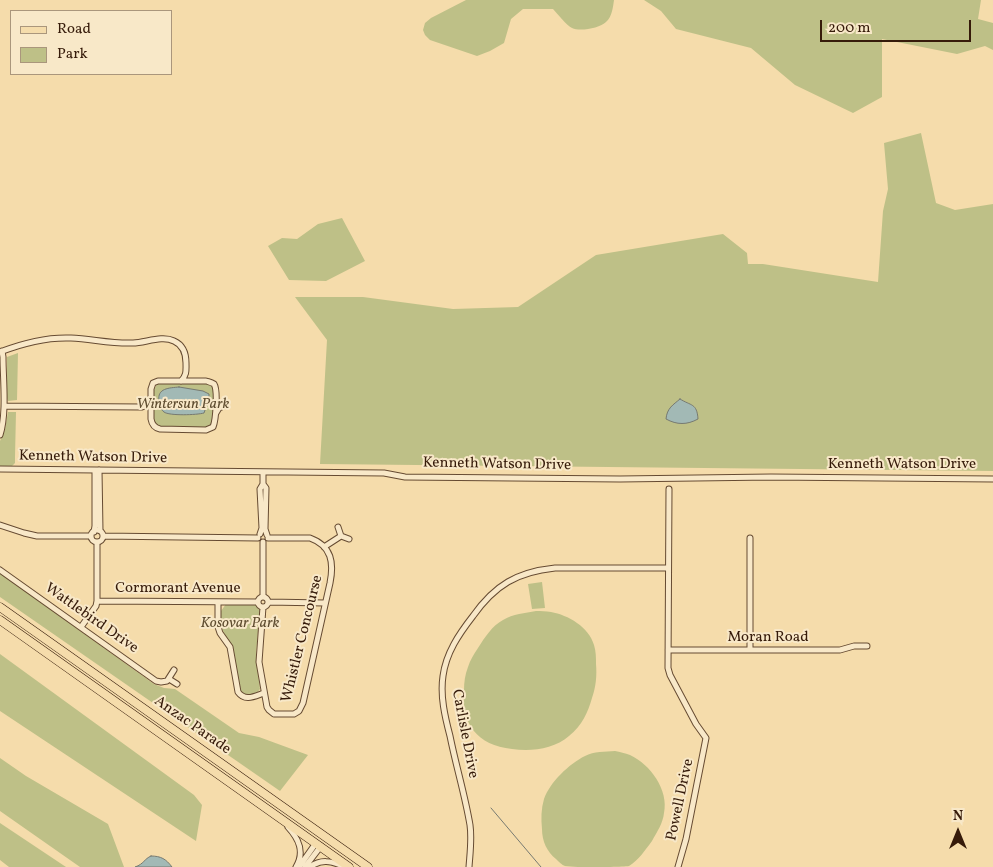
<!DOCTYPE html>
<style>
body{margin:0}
#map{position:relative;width:993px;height:867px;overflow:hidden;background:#f5dcab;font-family:Vollkorn,serif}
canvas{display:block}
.legend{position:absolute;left:10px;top:10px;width:162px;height:65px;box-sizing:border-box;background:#f8e8c8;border:1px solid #aa967c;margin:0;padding:6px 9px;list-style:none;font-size:15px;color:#361b0a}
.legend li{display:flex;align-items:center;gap:10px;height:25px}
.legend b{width:25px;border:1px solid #aa967c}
.north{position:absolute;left:933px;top:807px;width:50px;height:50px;-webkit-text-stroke:4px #f8e8c8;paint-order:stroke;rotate:0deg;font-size:14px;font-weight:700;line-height:20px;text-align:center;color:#361b0a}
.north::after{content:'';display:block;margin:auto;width:18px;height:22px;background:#361b0a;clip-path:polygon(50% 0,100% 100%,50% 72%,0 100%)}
.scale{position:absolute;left:820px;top:20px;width:151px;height:22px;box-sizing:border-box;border:2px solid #361b0a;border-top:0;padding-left:6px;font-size:15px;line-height:18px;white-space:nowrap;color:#361b0a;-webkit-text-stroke:4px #f8e8c8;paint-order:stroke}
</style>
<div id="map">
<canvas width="993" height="867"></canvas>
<ul class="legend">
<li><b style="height:6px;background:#f5dcab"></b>Road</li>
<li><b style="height:14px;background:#bec087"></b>Park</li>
</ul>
<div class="north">N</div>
<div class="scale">200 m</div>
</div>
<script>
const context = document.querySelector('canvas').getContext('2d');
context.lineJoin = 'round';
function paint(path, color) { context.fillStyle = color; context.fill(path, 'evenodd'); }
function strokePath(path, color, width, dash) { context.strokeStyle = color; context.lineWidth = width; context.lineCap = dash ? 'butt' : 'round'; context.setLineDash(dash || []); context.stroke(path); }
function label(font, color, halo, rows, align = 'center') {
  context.font = font + ' Vollkorn,serif'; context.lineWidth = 4; context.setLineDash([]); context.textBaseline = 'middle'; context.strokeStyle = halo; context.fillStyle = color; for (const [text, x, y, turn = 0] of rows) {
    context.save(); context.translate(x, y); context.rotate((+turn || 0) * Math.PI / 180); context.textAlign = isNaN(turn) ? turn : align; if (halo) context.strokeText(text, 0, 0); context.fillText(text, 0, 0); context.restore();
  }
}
paint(new Path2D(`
 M466,0H614C613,7 612,17 606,22C600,28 580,32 572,28C567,26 557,13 553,9H523L511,19L504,43L490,51L477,56L430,40L425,35L423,30L425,23L431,18Z
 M644,0H981L978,19L993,23V50L985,46L957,54L882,39V97L853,113L795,85L751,48L676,29L661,11Z
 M921,133L936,203L955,210L993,204V471L320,464L327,340L295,297H363L453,309L518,307L596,255L723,234L747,253L748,264H763L878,282L883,211L888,189L884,143Z
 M342,218L365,261L326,281L289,280L268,246L282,238L297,239L318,224Z
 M18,353L17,400L8,401L7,398V357Z
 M158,383H208L211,385L214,390L213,422L212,425L206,427H161L157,425L155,423L153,418L154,390L156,386Z
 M8,412H16L15,457V463L12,466H0V441L5,429Z
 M0,573L154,684L164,688L175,689L239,733L259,737L308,755L280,791L0,597Z
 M542,582L545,608L532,609L528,584Z
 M226,604H255L259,607L260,609L256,654L260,689L257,693L248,696L241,692L233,651L221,627V611Z
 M536,611C541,611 546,611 551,612C568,615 589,627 594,645C596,651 596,658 596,664C597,675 596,687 592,698C588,712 582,726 569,736C554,749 531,752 512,749C477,745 461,724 464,690C464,682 465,675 468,667C470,660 474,654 478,648C485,637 492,626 503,620C513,614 525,613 536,611Z
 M0,654L194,795L202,805L196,841L0,711Z
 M615,751C620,752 625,753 630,755C650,764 669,790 664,813C663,823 657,832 652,841C646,849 638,861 629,866C623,867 599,867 591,867C585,867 571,867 565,866C562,865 559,862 556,859C547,852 542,841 542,829C541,819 541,809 544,799C550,782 569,764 585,756C594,751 605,752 615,751Z
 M0,758L26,776L108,824L124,867H80L0,811Z
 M0,823L66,867H9L0,860Z`), '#bec087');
const water = new Path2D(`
 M179,387L203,391L209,394V399L204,413C197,415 169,416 164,412C160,409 160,405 159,401C157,388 169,388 179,387Z
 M680,399C691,406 697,403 698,419C687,425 677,425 666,419C667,408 673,405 680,399Z
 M151,856C161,856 166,859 172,867H135C144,864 144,859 151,856Z`);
paint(water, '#a2b9b5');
strokePath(water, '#777a71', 1);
strokePath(new Path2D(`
 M491,808L541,867`), '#777a71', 1);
const minor = new Path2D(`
 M0,352C23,343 47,337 71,338C92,339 112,344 133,343C145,343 162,335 174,341C183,345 186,354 186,363C186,370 187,375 181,381
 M158,381H206C209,382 211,382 214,384C218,390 216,420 213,427L206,430L160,429C155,428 152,425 151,419V389L153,383Z
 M4,406L142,407L148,405L151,401
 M216,413L219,408L226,405
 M0,435C7,413 3,380 3,357L2,351
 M0,469L384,473L405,477L620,479L771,477L993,479
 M99,470L100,531
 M263,484L266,488L265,529L267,535
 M669,489L668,668L670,675L696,724L706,738L686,839L678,867
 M0,525L24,533L37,536H91
 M338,527L341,536L349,539
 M91 536a6 6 0 1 1 12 0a6 6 0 1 1-12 0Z
 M94,532L95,526V470
 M260,534L262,528L260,489L263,484V473
 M103,536L258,538
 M324,547L341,536
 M0,570L156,681L161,682L167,681L174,670
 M263,596V542
 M258 602a5 5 0 1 1 10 0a5 5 0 1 1-10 0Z
 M97,601L258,602
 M218,602V627L220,633L230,647L238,692C245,702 255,696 264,693
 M268,602L325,603
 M263,607L259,662L267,707L269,710L274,714H294L299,711L303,703L330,583C334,563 332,546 310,538H268
 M81,627L96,606L97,601V542
 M668,650H840L854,646H867
 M750,650V538
 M169,679L177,684
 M288,827C299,839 305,852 296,867
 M299,867L316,843
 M305,867L321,846
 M310,867C321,859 331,861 343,866
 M469,867C470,853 472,839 470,825C465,795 456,766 450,736C445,717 440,696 443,676C446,653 459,634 473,616C495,585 517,572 555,568H668`);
const primary = new Path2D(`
 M0,607L368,867
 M0,620L349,867`);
strokePath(minor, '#664b32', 7);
strokePath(primary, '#361b0a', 9);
strokePath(minor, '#f8e8c8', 5);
strokePath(primary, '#f5dcab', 8);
label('italic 15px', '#5f4d30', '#f8e8c8', [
 ["Wintersun Park",183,405],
 ["Kosovar Park",240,624]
]);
label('15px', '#361b0a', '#f8e8c8', [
 ["Kenneth Watson Drive",93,458,1],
 ["Kenneth Watson Drive",497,465,1],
 ["Kenneth Watson Drive",902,465],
 ["Cormorant Avenue",178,589],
 ["Wattlebird Drive",91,619,35],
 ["Moran Road",768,638],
 ["Whistler Concourse",303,639,-76],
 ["Anzac Parade",192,726,35],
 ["Carlisle Drive",464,734,79],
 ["Powell Drive",681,800,-78]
]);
</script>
